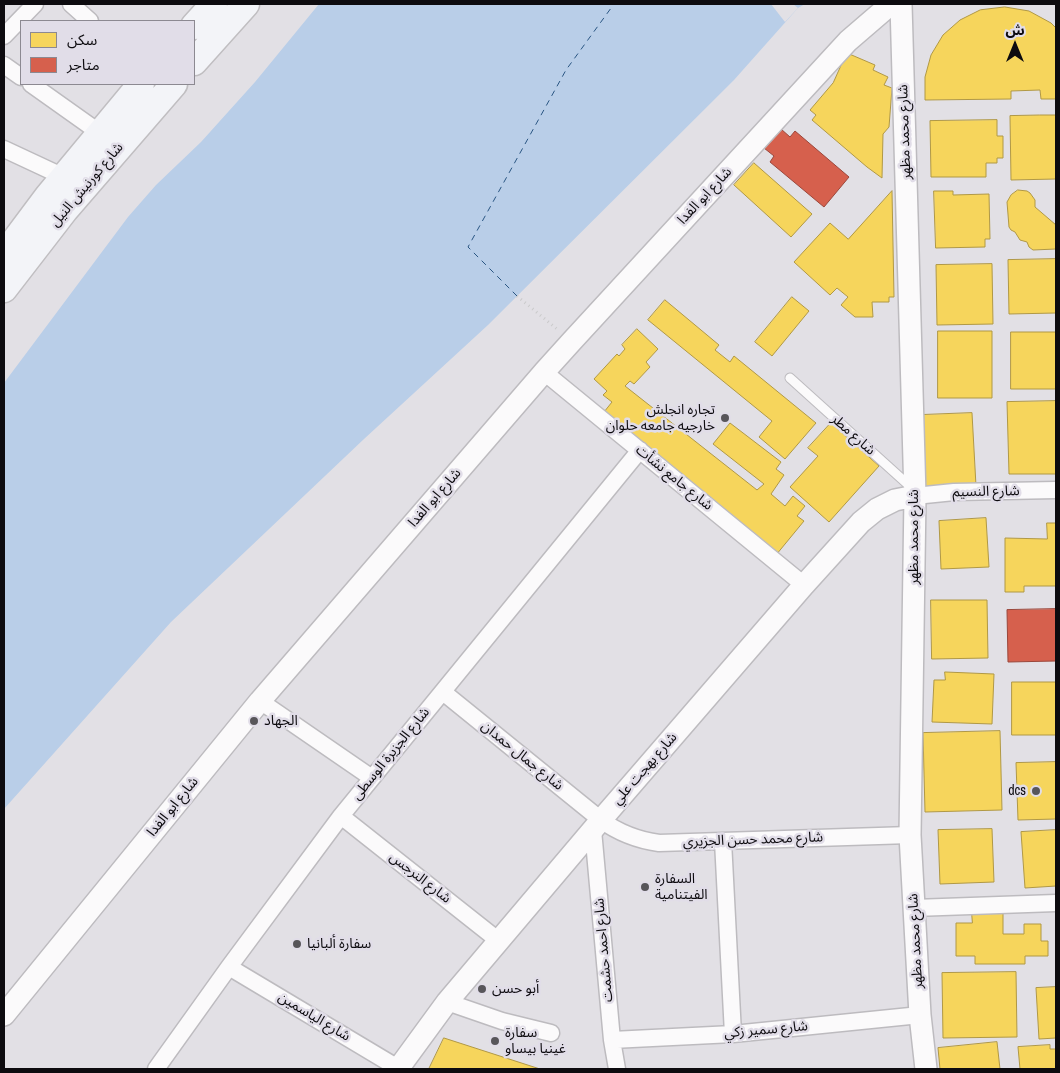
<!DOCTYPE html>
<meta charset="utf-8">
<style>
body{margin:0}
#map{position:relative;width:1060px;height:1073px;overflow:hidden;background:#e2e0e5;font-family:"Archivo Narrow","Noto Sans Arabic",sans-serif}
canvas{display:block}
.frame{position:absolute;inset:0;border:5px solid #0d0b0f;pointer-events:none}
.legend{position:absolute;left:20px;top:20px;width:175px;height:65px;box-sizing:border-box;background:#e1dde8;border:1px solid #8c8991;margin:0;padding:6px 9px;list-style:none;font-size:15px;color:#0d0b0f}
.legend li{display:flex;align-items:center;gap:10px;height:25px}
.legend b{width:25px;border:1px solid #8c8991}
.north{position:absolute;left:990px;top:20px;width:50px;height:50px;-webkit-text-stroke:4px #e1dde8;paint-order:stroke;rotate:0deg;font-size:14px;font-weight:700;line-height:20px;text-align:center;color:#0d0b0f}
.north::after{content:'';display:block;margin:auto;width:18px;height:22px;background:#0d0b0f;clip-path:polygon(50% 0,100% 100%,50% 72%,0 100%)}
</style>
<div id="map">
<canvas width="1060" height="1073"></canvas>
<div class="frame"></div>
<ul class="legend">
<li><b style="height:14px;background:#f6d55c"></b>سكن</li>
<li><b style="height:14px;background:#d6604d"></b>متاجر</li>
</ul>
<div class="north">ش</div>
</div>
<script>
const context = document.querySelector('canvas').getContext('2d');
context.lineJoin = 'round';
function paint(path, color) { context.fillStyle = color; context.fill(path, 'evenodd'); }
function strokePath(path, color, width, dash) { context.strokeStyle = color; context.lineWidth = width; context.lineCap = dash ? 'butt' : 'round'; context.setLineDash(dash || []); context.stroke(path); }
function label(font, color, halo, rows, align = 'center') {
  context.font = font + ' "Archivo Narrow","Noto Sans Arabic",sans-serif'; context.lineWidth = 5; context.setLineDash([]); context.textBaseline = 'middle'; context.strokeStyle = halo; context.fillStyle = color; for (const [text, x, y, turn = 0] of rows) {
    context.save(); context.translate(x, y); context.rotate((+turn || 0) * Math.PI / 180); context.textAlign = isNaN(turn) ? turn : align; if (halo) context.strokeText(text, 0, 0); context.fillText(text, 0, 0); context.restore();
  }
}
paint(new Path2D(`
 M319,4H805L798,8L734,80L488,325L364,439L171,622L4,809V383L128,217L156,185L201,142L255,82Z`), '#b9cee8');
paint(new Path2D(`
 M771,4H793L798,8L785,22Z`), '#e2e0e5');
const homes = new Path2D(`
 M1005,7L1029,11L1051,23L1056,28V99H1041L1040,90L1011,91V99L925,100V77L931,55L943,35L960,20L980,10Z
 M847,53L875,65L873,70L888,77L884,85L892,88L889,127L883,134L882,178L867,167L812,120L816,115L810,110L833,83Z
 M1040,115H1056V179L1011,180L1010,116Z
 M997,120V136H1003V158H997V163H986V177H931L930,121Z
 M754,163L812,214L791,237L734,185Z
 M1018,190L1027,191L1030,193L1035,200V207L1056,225V249L1033,250L1029,247L1027,242L1020,240L1015,232L1011,230L1009,227L1007,202L1011,195Z
 M892,191L894,297H889V302H872L873,317H855L841,305L848,297L837,288L830,295L794,262L830,223L848,239Z
 M934,191H953V195L989,194L990,239H985V247L936,248Z
 M1056,259V313L1009,314L1008,260Z
 M992,264L993,324L937,325L936,265Z
 M792,297L809,311L772,356L755,342Z
 M665,300L719,345L715,350L730,362L734,356L816,423L785,459L759,437L772,421L648,320Z
 M637,329L658,349L646,362L650,367L634,384L630,381L625,386L757,490L764,484L713,444L730,423L781,462L776,469L784,475L771,494L785,506L793,496L805,506L797,516L804,521L776,555L604,412L612,402L603,395L607,391L594,379L617,354L619,356L625,349L622,345Z
 M938,331H992V398H938Z
 M1011,332H1056V389H1011Z
 M1056,401V474H1009L1007,402Z
 M972,413L976,486L924,488L921,415Z
 M831,423L879,466L829,522L790,487L818,456L808,448Z
 M986,518L989,567L941,569L939,521Z
 M1047,523H1056V586H1024V592H1005V538L1047,539Z
 M931,600H987L988,658L932,659Z
 M945,672L994,674L992,724L932,722L934,680H945Z
 M1012,682H1056V735H1012Z
 M1000,731L1002,810L925,812L923,733Z
 M1056,762V819L1018,820L1016,763Z
 M992,829L994,882L940,884L938,830Z
 M1056,830V886L1025,888L1021,832Z
 M972,913H1003V934H1024V924H1041V941H1048V956H1025V964H975V956H956V923H972Z
 M1016,972L1017,1037L943,1038L942,973Z
 M1056,987V1038L1039,1039L1036,988Z
 M444,1038L540,1069H429Z
 M997,1042L1000,1069H940L938,1048Z
 M1050,1045V1049H1056V1069H1020L1018,1047Z`);
paint(homes, '#f6d55c');
strokePath(homes, '#b09845', 1);
const shops = new Path2D(`
 M781,129L790,137L795,131L849,177L824,207L770,162L774,156L764,148Z
 M1056,609V661L1008,662L1007,610Z`);
paint(shops, '#d6604d');
strokePath(shops, '#9a463a', 1);
strokePath(new Path2D(`
 M517,296L468,247L566,70L614,4`), '#2a5683', 1, [6, 5]);
const service = new Path2D(`
 M790,378L913,489`);
const minor = new Path2D(`
 M71,4L90,21
 M4,36L35,4
 M4,65L21,77
 M31,84L100,133
 M4,149L64,177
 M544,372L804,585
 M915,496L954,492L1056,490
 M443,692L601,820C619,833 637,840 659,843L910,835
 M260,701L372,778
 M341,816L499,941
 M593,830L612,1040L617,1069
 M723,841L733,1034
 M914,908L1056,903
 M229,967L398,1068
 M447,1002L502,1021L551,1033
 M612,1040L733,1034L920,1015
 M156,1069L229,967L341,816L640,450`);
const tertiary = new Path2D(`
 M901,4L915,496L910,835L920,1015L926,1069
 M4,1015L260,701L544,372L572,341L848,41L891,4
 M398,1069L447,1002L601,820L804,585L861,522L877,509L895,500L915,496`);
const primary = new Path2D(`
 M194,26L214,4
 M194,62L246,4
 M4,255L48,196L141,84
 M4,289L65,210L174,84`);
strokePath(service, '#bdbbbf', 11);
strokePath(minor, '#bdbbbf', 19);
strokePath(tertiary, '#bdbbbf', 24);
strokePath(primary, '#c0bec1', 29);
strokePath(new Path2D(`
 M517,296L557,329`), '#cacacb', 3, [1, 4]);
strokePath(service, '#fbfafb', 9);
strokePath(minor, '#fbfafb', 16);
strokePath(tertiary, '#fbfafb', 21);
strokePath(primary, '#f3f4f8', 26);
for (const [x, y, r, color] of [
 [725,418,5,"#58565a"],
 [254,721,5,"#58565a"],
 [1036,791,5,"#58565a"],
 [645,887,5,"#58565a"],
 [297,944,5,"#58565a"],
 [482,989,5,"#58565a"],
 [495,1041,5,"#58565a"]
]) { const dot = new Path2D(); dot.arc(x, y, r, 0, 2 * Math.PI); context.fillStyle = color; context.fill(dot); strokePath(dot, '#e1dde8', 2); }
label('14px', '#0d0b0f', '#e1dde8', [
 ["شارع محمد مظهر",905,132,-92],
 ["شارع كورنيش النيل",87,185,-50],
 ["شارع ابو الفدا",705,196,-47],
 ["شارع مطر",853,435,42],
 ["شارع جامع نشأت",674,478,39],
 ["شارع النسيم",986,492,-1],
 ["شارع ابو الفدا",435,498,-49],
 ["شارع محمد مظهر",914,537,-90],
 ["شارع الجزيرة الوسطى",391,754,-51],
 ["شارع جمال حمدان",522,756,39],
 ["شارع بهجت علي",645,769,-49],
 ["شارع ابو الفدا",173,807,-51],
 ["شارع محمد حسن الجزيري",753,840,-2],
 ["شارع النرجس",420,878,38],
 ["شارع محمد مظهر",916,941,-93],
 ["شارع احمد حشمت",604,950,-95],
 ["شارع الياسمين",314,1017,31],
 ["شارع سمير زكي",766,1030,-5]
]);
label('14px', '#0d0b0f', '#e1dde8', [
 ["تجاره انجلش",715,410,"right"],
 ["خارجيه جامعه حلوان",715,426,"right"],
 ["الجهاد",264,721],
 ["dcs",1026,791,"right"],
 ["السفارة",655,879],
 ["الفيتنامية",655,895],
 ["سفارة ألبانيا",307,944],
 ["أبو حسن",492,989],
 ["سفارة",505,1033],
 ["غينيا بيساو",505,1049]
], 'left');
</script>
